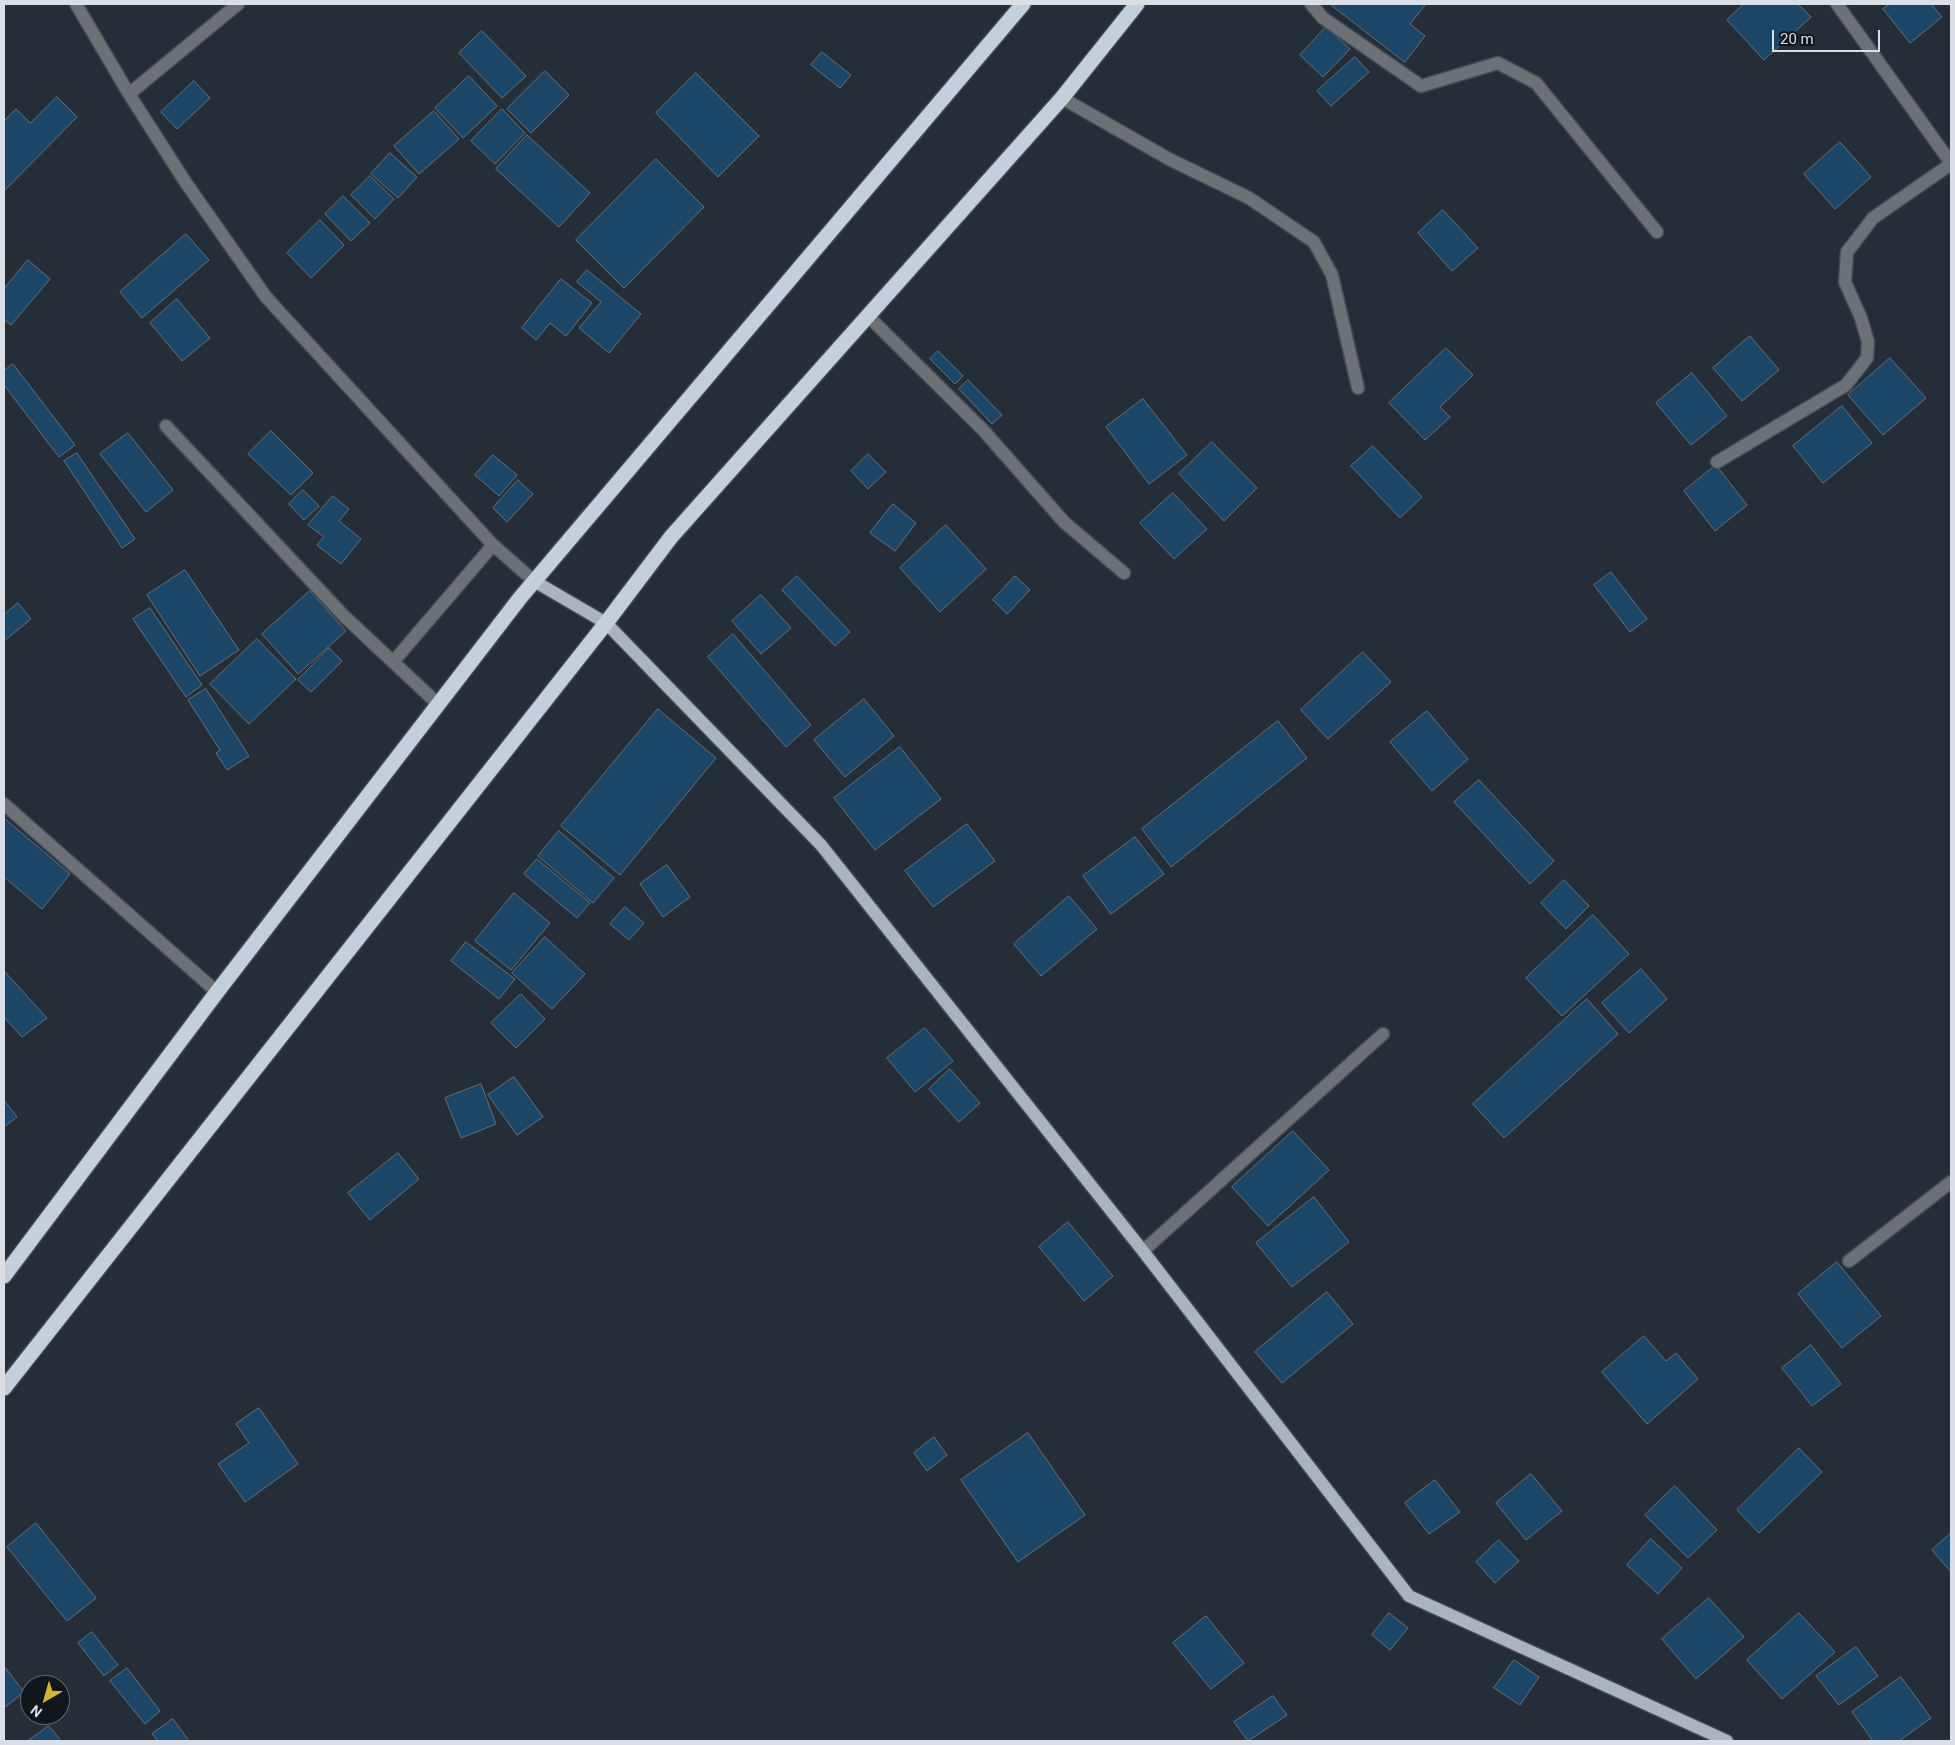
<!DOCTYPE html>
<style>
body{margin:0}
#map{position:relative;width:1955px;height:1745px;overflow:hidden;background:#252e37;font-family:Roboto,sans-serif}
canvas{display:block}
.frame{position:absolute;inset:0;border:5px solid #d9dfe5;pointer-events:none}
.north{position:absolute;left:20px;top:1675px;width:50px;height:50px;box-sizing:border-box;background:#11161a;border:1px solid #61666b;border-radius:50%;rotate:218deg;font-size:14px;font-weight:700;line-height:20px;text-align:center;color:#d9dfe5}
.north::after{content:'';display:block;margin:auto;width:18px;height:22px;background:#d3b635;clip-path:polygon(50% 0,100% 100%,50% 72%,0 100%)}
.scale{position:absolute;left:1772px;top:30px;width:108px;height:22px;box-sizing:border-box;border:2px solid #d9dfe5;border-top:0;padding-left:6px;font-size:15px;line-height:18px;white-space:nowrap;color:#d9dfe5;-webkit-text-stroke:4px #11161a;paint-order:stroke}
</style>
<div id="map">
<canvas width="1955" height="1745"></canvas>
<div class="frame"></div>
<div class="north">N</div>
<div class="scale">20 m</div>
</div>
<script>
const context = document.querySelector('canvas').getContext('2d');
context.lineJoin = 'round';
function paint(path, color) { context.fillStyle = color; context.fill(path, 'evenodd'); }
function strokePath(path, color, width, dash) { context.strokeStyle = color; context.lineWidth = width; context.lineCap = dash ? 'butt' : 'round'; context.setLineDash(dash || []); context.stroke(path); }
const building = new Path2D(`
 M1330,4H1426L1410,24L1425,36L1405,62Z
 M1744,4H1798L1811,17L1764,60L1727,20Z
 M1890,4H1931L1942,17L1910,43L1883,9Z
 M1326,27L1350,49L1323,77L1300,55Z
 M482,31L526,76L502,98L459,53Z
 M822,52L851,75L840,88L811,65Z
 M1355,57L1369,72L1331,106L1317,91Z
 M545,71L569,95L531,133L507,109Z
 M696,73L759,136L718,177L656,113Z
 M469,76L497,106L463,138L435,108Z
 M194,81L210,98L177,129L161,112Z
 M57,97L77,117L4,191V121L16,109L30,123Z
 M502,109L525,133L495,164L471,141Z
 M434,111L459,139L419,174L394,146Z
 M527,135L590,193L559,227L496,169Z
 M1840,142L1871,177L1835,209L1804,174Z
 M390,153L417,177L398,198L371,174Z
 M656,159L704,207L624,288L576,240Z
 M370,176L394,199L375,219L351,195Z
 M343,196L370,223L351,241L325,214Z
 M1443,210L1478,248L1452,271L1418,233Z
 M320,220L344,245L311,278L287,253Z
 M186,234L209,260L142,318L120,292Z
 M28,260L50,279L11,325L4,319V289Z
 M587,270L641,314L609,353L579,328L601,302L577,282Z
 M561,279L592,303L566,336L550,323L536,340L522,328Z
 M177,299L210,338L182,361L150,323Z
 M1750,336L1779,370L1742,401L1713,368Z
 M1446,348L1473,375L1440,407L1450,417L1425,440L1389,403Z
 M938,351L963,376L955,384L930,359Z
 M1890,358L1926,398L1883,435L1848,395Z
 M13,364L75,445L59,457L4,385V371Z
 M1692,373L1727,416L1691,445L1656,403Z
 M968,380L1002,415L992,424L959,389Z
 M1143,399L1187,455L1149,484L1106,427Z
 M1842,406L1872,443L1823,483L1793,446Z
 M271,431L313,473L291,495L248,454Z
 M128,433L173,490L146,512L100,454Z
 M1212,442L1257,488L1224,521L1179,474Z
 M1373,446L1422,497L1400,518L1351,466Z
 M77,453L135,539L122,548L64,461Z
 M868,454L886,472L868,489L851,471Z
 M493,455L517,475L499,496L475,475Z
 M1716,465L1747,505L1715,531L1684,491Z
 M518,480L533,494L507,522L493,508Z
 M303,490L319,506L304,520L289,504Z
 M1173,493L1207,529L1174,559L1140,523Z
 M333,496L349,509L339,521L361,539L341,564L317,545L324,537L308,525Z
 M893,504L916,523L895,551L870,533Z
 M946,525L986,569L940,612L900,568Z
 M185,570L239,650L200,676L147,595Z
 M1611,572L1647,619L1630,632L1594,585Z
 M797,576L850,632L835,646L782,590Z
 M1015,576L1030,590L1007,614L993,600Z
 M310,591L346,631L298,674L262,634Z
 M761,595L791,628L761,654L732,621Z
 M18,603L31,619L4,641V615Z
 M150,608L202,685L186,697L133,619Z
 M733,634L811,725L786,747L708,657Z
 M257,639L296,679L249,724L210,684Z
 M329,648L342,661L311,692L298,680Z
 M1363,652L1391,682L1328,739L1301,710Z
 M206,689L249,756L227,770L216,753L220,750L188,700Z
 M864,699L894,736L845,777L814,740Z
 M658,709L716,758L620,875L561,826Z
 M1427,711L1468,759L1432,791L1390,742Z
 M1278,721L1307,758L1171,867L1142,829Z
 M900,747L941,799L875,850L834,798Z
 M1479,780L1554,861L1530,884L1454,802Z
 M4,818L70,874L42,909L4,877Z
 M967,824L995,861L933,907L905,871Z
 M559,831L614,878L593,903L538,856Z
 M1135,837L1164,874L1111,914L1083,876Z
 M537,859L590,903L577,918L524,874Z
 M667,865L690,897L663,917L640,884Z
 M1564,880L1589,906L1566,929L1541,903Z
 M514,893L550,923L511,970L475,941Z
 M1069,896L1097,929L1041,976L1014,944Z
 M625,907L644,923L629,940L610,924Z
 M1593,915L1629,954L1562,1016L1526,978Z
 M545,937L585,974L552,1009L512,973Z
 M466,942L515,979L499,999L451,961Z
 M1641,969L1667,999L1629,1033L1602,1003Z
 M4,971L47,1018L22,1037L4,1017Z
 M521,994L545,1019L516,1048L491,1023Z
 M1587,999L1618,1034L1504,1138L1473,1104Z
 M925,1028L953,1061L915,1092L887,1058Z
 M950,1069L980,1103L959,1122L929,1089Z
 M514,1077L543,1117L517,1135L488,1095Z
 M481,1084L496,1124L461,1138L445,1098Z
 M4,1100L17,1117L4,1127Z
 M1293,1131L1329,1170L1268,1226L1232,1187Z
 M398,1153L419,1179L370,1220L348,1193Z
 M1314,1197L1349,1242L1292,1287L1256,1243Z
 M1068,1222L1113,1276L1084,1301L1039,1247Z
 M1837,1262L1881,1316L1842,1348L1798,1294Z
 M1327,1292L1353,1324L1282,1383L1255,1352Z
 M1644,1336L1666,1361L1676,1353L1698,1379L1647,1424L1602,1372Z
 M1811,1345L1841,1384L1812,1406L1782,1368Z
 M259,1408L298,1464L245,1502L218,1464L249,1443L236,1424Z
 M1028,1433L1085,1515L1018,1562L961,1480Z
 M934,1437L947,1455L927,1471L914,1453Z
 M1799,1448L1822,1472L1759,1533L1737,1510Z
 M1531,1474L1562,1511L1526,1540L1496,1503Z
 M1435,1480L1460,1512L1429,1534L1405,1503Z
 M1675,1486L1717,1530L1688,1558L1645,1515Z
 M36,1523L96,1598L67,1621L7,1547Z
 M1951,1533V1572L1932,1550Z
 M1651,1539L1682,1568L1658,1594L1627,1565Z
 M1499,1540L1519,1561L1495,1583L1476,1562Z
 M1709,1598L1744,1637L1696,1679L1662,1639Z
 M1389,1613L1408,1628L1390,1650L1372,1635Z
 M1799,1613L1835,1652L1782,1699L1747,1660Z
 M1206,1616L1244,1663L1211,1689L1173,1643Z
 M92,1632L118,1665L104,1676L78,1643Z
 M1856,1647L1878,1676L1839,1705L1816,1676Z
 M1514,1660L1539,1677L1520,1705L1494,1688Z
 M4,1666L24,1692L4,1708Z
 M127,1668L160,1711L145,1724L110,1681Z
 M1901,1677L1931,1718L1899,1741H1873L1852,1712Z
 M1273,1696L1287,1715L1248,1741L1234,1722Z
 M173,1719L189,1741H158L152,1734Z
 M49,1726L61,1741H28Z`);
paint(building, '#1c4668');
strokePath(building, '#65707a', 1);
const minor = new Path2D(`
 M76,4L129,94
 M238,4L129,94L186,183L266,297L493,545L534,581
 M1311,4L1323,18L1421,86L1498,63L1536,83L1657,232
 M1837,4L1951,163
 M1062,98L1169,159L1249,198L1314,242L1332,275L1358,388
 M868,316L984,431L1064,522L1124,573
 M166,426L344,616L438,704
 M1717,462L1846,385L1867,358L1868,342L1861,318L1845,282L1847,252L1873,218L1951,164
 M393,662L493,545
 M4,804L217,992
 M1143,1251L1383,1034
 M1849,1261L1951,1182`);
const major = new Path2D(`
 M534,581L606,623L821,845L1143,1251L1409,1596L1727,1741`);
const highway = new Path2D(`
 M4,1276L217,992L520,598L1023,4
 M4,1388L606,623L671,537L1062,98L1137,4`);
strokePath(minor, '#424a53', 15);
strokePath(major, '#424a53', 15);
strokePath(highway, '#424a53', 18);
strokePath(minor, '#6c7175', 12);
strokePath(major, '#aab4be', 12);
strokePath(highway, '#c3cfda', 15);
</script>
